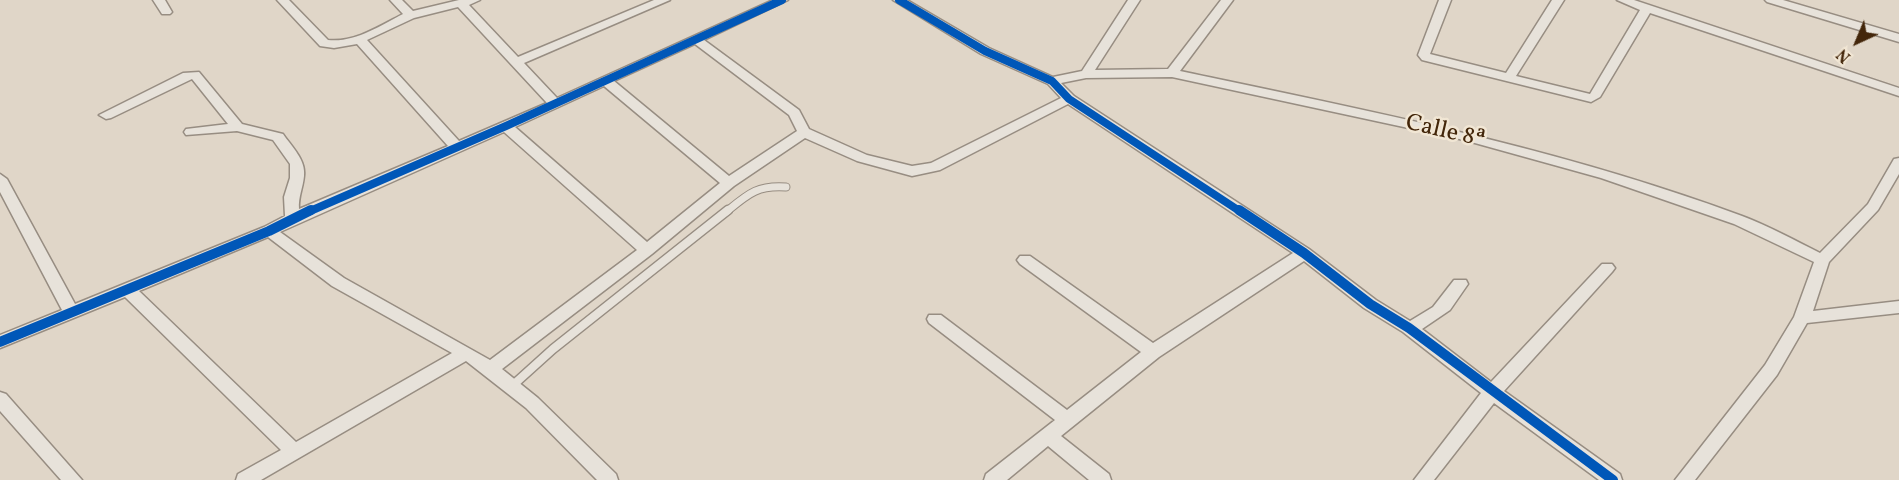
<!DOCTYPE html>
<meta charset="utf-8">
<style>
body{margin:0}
#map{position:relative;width:1899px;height:480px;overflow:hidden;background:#e0d6c8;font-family:Vollkorn,serif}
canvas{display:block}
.north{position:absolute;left:1827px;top:12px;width:60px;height:60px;-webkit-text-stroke:4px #f1e6d4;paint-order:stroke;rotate:224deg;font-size:16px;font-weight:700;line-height:24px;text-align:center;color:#43260a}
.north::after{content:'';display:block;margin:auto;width:21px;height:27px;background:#43260a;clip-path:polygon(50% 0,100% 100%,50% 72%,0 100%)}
</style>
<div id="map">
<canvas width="1899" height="480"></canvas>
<div class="north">N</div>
</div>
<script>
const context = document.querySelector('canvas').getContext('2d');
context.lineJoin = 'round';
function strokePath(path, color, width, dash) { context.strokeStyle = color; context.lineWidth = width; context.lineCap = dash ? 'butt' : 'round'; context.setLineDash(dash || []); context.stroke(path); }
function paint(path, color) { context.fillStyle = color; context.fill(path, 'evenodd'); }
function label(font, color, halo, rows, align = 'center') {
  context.font = font + ' Vollkorn,serif'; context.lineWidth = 5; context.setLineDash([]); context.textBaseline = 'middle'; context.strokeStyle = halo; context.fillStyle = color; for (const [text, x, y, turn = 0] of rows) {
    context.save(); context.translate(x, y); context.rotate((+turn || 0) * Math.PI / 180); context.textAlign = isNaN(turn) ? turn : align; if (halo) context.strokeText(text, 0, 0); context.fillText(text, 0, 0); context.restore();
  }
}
const serviceFar1 = new Path2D(`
 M726,212C748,194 757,185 786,187`);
const service = new Path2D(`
 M512,386L553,349L728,210`);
const minor = new Path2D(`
 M153,0H165L172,12L170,14H162Z
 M277,0H289L328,40C354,43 380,26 403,14L390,0H402L413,11L459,0H480L469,5L518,57L654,0H670L524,63L557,98L773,0H788L704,40L799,110L809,129L867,155L912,166L931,163L1061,98L1048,84L981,54L893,0H907L989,48L1053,77L1082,71L1128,0H1140L1095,70L1168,69L1221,0H1233L1180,71C1370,111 1559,148 1742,216C1769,226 1794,240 1820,253L1868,204L1894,159L1899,158V174L1878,210L1829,262L1813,311L1899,301V313L1807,323L1777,375L1695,480H1675L1765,365L1794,317L1814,262L1734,224L1601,178L1464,140L1172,77L1086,78L1061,83L1074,96L1309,249L1376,300L1410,321L1433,307L1454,280H1466L1468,284L1450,310L1422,329L1491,382L1602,264H1612L1615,268L1612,272L1504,391L1620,474L1622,480H1599L1494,403L1434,480H1414L1481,393L1403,332L1364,308L1304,261L1159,357L1061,436L1109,474L1111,480H1089L1048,446L1007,480H984L986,474L1055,420L929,323L927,319L929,315H941L1067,410L1141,352L1020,264L1017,260L1020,256H1030L1153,343L1293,253L1068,104L940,170L912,176L857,161L805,138L734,186L652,254L502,369L538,398L616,474L618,480H597L526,408L466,361L261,480H236L238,474L281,450L125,297L0,348V335L62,310L0,192V174L7,179L75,304L264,227L285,216L284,197L290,178V164L273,140L237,131L186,135L184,132L186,129L228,124L192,79L111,118L106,119L99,115L183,73L199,72L242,124L283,134C292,147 306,160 304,176C303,188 298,197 299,209L448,146L357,44L334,48L320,46ZM458,7L547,103L459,141L367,40L414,18ZM695,44L789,115L797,131L729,176L614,81ZM604,86L720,183L647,242L515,127ZM504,132L637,250L490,360L344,278L280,232ZM268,237L332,286L452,353L296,442L139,291Z
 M1439,0H1451L1430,54L1506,73L1552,0H1564L1516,76L1590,94L1640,10L1617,0H1634L1899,88V96L1650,13L1600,97L1591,102L1422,60L1418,55Z
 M1765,0H1783L1899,34V42L1767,2Z
 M0,392L6,394L82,480H61L0,411Z`);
strokePath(serviceFar1, '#978d82', 9);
strokePath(service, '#978d82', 11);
strokePath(minor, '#978d82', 3);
strokePath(serviceFar1, '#e7e2da', 7);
strokePath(service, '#e7e2da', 8);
paint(minor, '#e7e2da');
strokePath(new Path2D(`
 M899,0L985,51L1052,81L1069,99L1241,212
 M308,212L506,126L782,0`), '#0057b8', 8);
strokePath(new Path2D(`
 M1239,210L1304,253L1370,304L1409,328L1613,480
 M0,342L269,231L311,210`), '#0057b8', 10);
label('24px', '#43260a', '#f1e6d4', [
 ["Calle 8ª",1445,133,13]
]);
</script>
